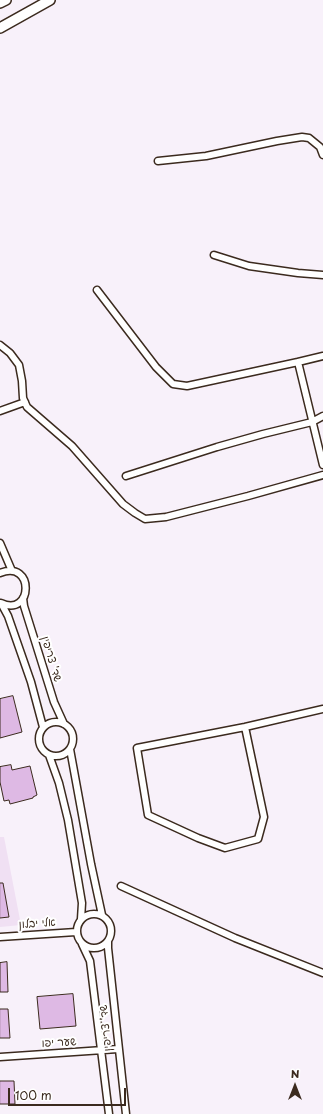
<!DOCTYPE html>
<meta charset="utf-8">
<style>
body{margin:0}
#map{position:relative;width:323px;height:1114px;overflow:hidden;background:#f8f1fa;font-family:"Playpen Sans",sans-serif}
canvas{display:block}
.north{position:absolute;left:275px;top:1066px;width:40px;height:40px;-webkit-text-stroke:3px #fff;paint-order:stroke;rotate:0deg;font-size:11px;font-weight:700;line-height:16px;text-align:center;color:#3b2a1e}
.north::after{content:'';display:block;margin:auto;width:14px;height:18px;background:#3b2a1e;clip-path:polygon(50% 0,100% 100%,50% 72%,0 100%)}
.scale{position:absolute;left:8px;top:1088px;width:118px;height:18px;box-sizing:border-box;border:2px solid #3b2a1e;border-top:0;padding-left:5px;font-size:12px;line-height:14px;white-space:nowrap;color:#3b2a1e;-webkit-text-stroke:3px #fff;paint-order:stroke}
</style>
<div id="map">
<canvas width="323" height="1114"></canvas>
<div class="north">N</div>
<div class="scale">100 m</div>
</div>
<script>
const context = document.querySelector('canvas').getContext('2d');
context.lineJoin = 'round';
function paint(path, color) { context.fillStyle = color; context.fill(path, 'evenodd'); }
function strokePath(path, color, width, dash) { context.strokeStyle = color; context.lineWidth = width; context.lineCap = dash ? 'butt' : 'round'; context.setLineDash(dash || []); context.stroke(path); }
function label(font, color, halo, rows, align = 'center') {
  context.font = font + ' "Playpen Sans","Playpen Sans Hebrew",sans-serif'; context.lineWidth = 4; context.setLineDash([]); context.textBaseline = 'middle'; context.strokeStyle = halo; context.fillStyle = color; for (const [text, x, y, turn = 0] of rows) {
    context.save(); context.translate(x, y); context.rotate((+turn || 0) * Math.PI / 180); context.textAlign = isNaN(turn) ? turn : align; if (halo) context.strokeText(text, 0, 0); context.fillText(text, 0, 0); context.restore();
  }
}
paint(new Path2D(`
 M0,837H4L21,925L0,927Z`), '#f0e0f3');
const building = new Path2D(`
 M13,696L22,732L0,738V699Z
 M11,765L12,770L30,766L37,795L33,797V798L10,804L9,800L4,801L0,782V767Z
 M0,883H3L9,917L0,918Z
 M7,962L8,992H0V963Z
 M73,994L76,1026L40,1029L37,997Z
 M0,1009H8L10,1038H0Z
 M0,1081H14L15,1104H0Z`);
paint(building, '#deb9e4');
strokePath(building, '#3b2a1e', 1);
const minor = new Path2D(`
 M158,161L206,156L277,141L302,137L309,138L320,147L323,155
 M214,255L249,266L298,273L323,275
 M97,290L156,367L173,384L187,386L298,362
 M0,345L10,353L19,365L22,381L23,398L27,407L72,446L123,504L135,513L145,519L166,517L248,496L323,475
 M323,356L298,362L323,465
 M0,411L25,402
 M126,476L217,447L263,434L312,422L323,416
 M0,543L12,571
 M0,573C35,559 33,618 1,603
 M23,598L24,606L54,702L64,724
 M2,605L8,616L31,682L43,727
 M39 739a17 17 0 1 1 34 0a17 17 0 1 1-34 0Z
 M245,727L264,817L258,839L225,848L198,838L148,815L137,748L245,727L323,709
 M70,749L91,864L102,915
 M49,755L59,783L68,820L82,903L81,919
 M121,886L235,938L323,973
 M77 931a17 17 0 1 1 34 0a17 17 0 1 1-34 0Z
 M0,937L76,932
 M108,941V948L126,1114
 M82,944L90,961L109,1114
 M0,1057L118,1049`);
const secondary = new Path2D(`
 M0,3L6,0
 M0,28L50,0`);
strokePath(minor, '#3b2a1e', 9);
strokePath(secondary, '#3b2a1e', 12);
strokePath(minor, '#fff', 6);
strokePath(secondary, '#fff', 9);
label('11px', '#3b2a1e', '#fff', [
 ["שד' צריפין",51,659,73],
 ["אלי יבלון",37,924,-4],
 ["שד' צריפין",106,1028,-96],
 ["שער יפו",59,1043,-3]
]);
</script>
